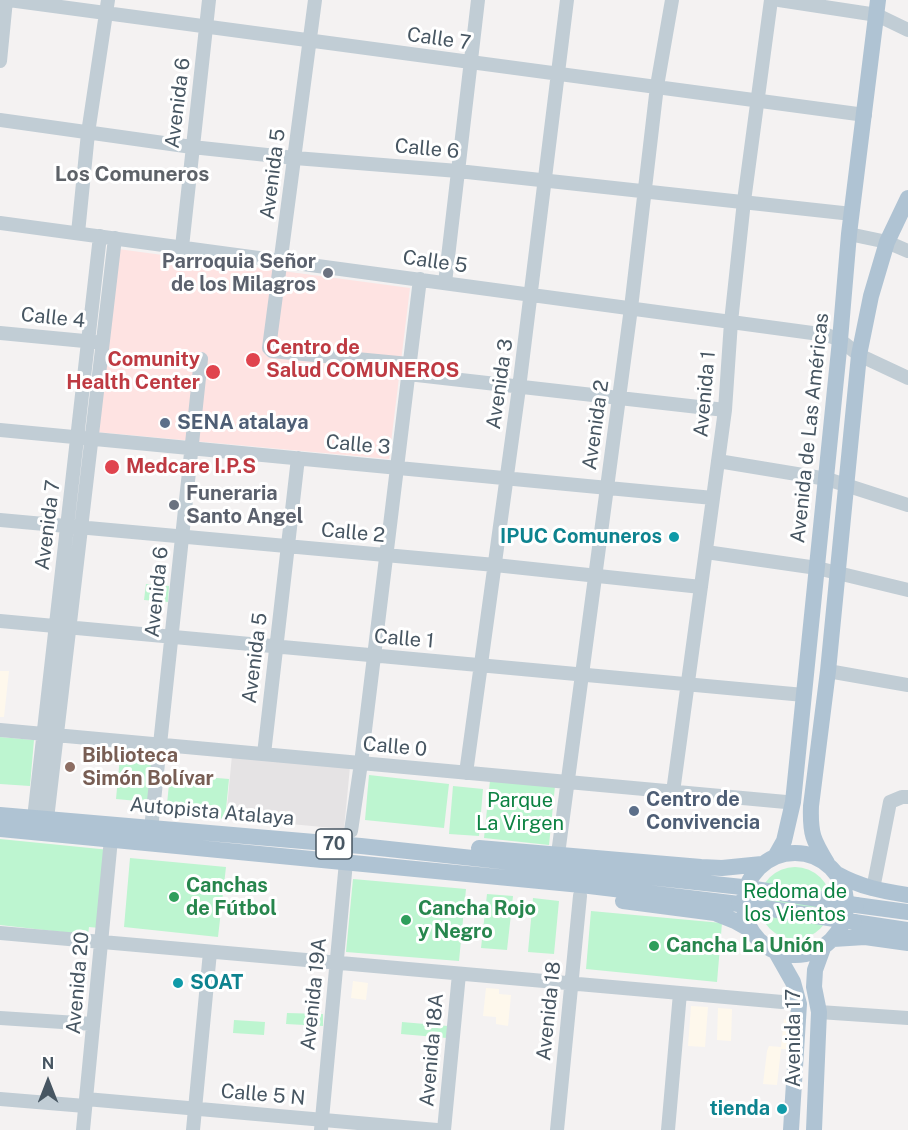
<!DOCTYPE html>
<meta charset="utf-8">
<style>
body{margin:0}
#map{position:relative;width:908px;height:1130px;overflow:hidden;background:#f4f2f2;font-family:"Public Sans",sans-serif}
canvas{display:block}
.north{position:absolute;left:18px;top:1052px;width:60px;height:60px;-webkit-text-stroke:4px #fff;paint-order:stroke;rotate:0deg;font-size:16px;font-weight:700;line-height:24px;text-align:center;color:#475662}
.north::after{content:'';display:block;margin:auto;width:21px;height:27px;background:#475662;clip-path:polygon(50% 0,100% 100%,50% 72%,0 100%)}
</style>
<div id="map">
<canvas width="908" height="1130"></canvas>
<div class="north">N</div>
</div>
<script>
const context = document.querySelector('canvas').getContext('2d');
context.lineJoin = 'round';
function paint(path, color) { context.fillStyle = color; context.fill(path, 'evenodd'); }
function strokePath(path, color, width, dash) { context.strokeStyle = color; context.lineWidth = width; context.lineCap = dash ? 'butt' : 'round'; context.setLineDash(dash || []); context.stroke(path); }
function label(font, color, halo, rows, align = 'center') {
  context.font = font + ' "Public Sans",sans-serif'; context.lineWidth = 6; context.setLineDash([]); context.textBaseline = 'middle'; context.strokeStyle = halo; context.fillStyle = color; for (const [text, x, y, turn = 0] of rows) {
    context.save(); context.translate(x, y); context.rotate((+turn || 0) * Math.PI / 180); context.textAlign = isNaN(turn) ? turn : align; if (halo) context.strokeText(text, 0, 0); context.fillText(text, 0, 0); context.restore();
  }
}
paint(new Path2D(`
 M0,671H9L4,717H0Z
 M353,981L368,983L366,1000L351,998Z
 M486,988L499,989V994L511,995L508,1026L496,1024V1017L483,1016Z
 M691,1006L708,1007L705,1047L688,1046Z
 M718,1008L732,1009L731,1041L717,1040Z
 M784,1019L791,1020L790,1049H781L777,1085L763,1084L767,1051L769,1046L781,1047Z`), '#fef8ec');
paint(new Path2D(`
 M232,755L350,767L344,829L226,818Z`), '#e5e3e4');
paint(new Path2D(`
 M118,249L410,288L389,459L96,432Z`), '#fee3e2');
paint(new Path2D(`
 M146,584L169,586L168,602L144,600Z
 M0,737L34,740L30,786L0,784Z
 M121,746L156,749L148,802L116,799Z
 M170,774L229,779L225,819L166,814Z
 M369,775L449,784L444,828L365,820Z
 M490,780L555,786L549,845L484,838Z
 M453,786L483,789L479,836L449,834Z
 M0,839L110,850L100,928L89,927L88,935L0,925Z
 M130,858L226,867L218,937L124,927Z
 M759 903a36 36 0 1 1 72 0a36 36 0 1 1-72 0Z
 M353,879L466,889L459,961L346,952Z
 M487,894L513,896L507,950L481,948Z
 M533,898L559,901L554,954L528,952Z
 M591,911L722,923L717,982L586,969Z
 M287,1013L323,1014V1026L286,1024Z
 M234,1020L265,1022L264,1035L233,1033Z
 M402,1022L448,1026L447,1038L401,1034Z`), '#bdf5d0');
strokePath(new Path2D(`
 M9,0L865,115
 M315,0L269,348L272,351L409,364
 M779,0L877,15L908,30
 M0,61L6,0
 M0,120L192,147L295,158L458,171L852,214
 M0,223L827,335L840,340L859,355L908,378
 M78,233L88,133L108,0
 M849,234L887,242L908,251
 M182,247L209,0
 M445,283L478,0
 M0,333L95,342
 M408,374L725,410
 M0,430L713,498
 M718,461L827,479L908,505
 M0,520L495,565L701,587
 M706,552L817,568L908,590
 M0,621L804,695
 M828,671L908,685
 M0,730L786,802
 M264,754L298,458
 M466,773L519,388L567,0
 M673,792L725,410L731,322L744,201L771,0
 M34,818L100,236
 M47,819L115,238
 M151,829L201,359
 M351,831L361,763L420,279
 M558,854L631,308L657,86L672,0
 M873,889L890,802L902,797H908
 M0,933L782,1002
 M819,1012L908,1018
 M0,1018L93,1024
 M0,1099L85,1106
 M86,1099L437,1130
 M83,1130L111,839
 M193,1130L210,952
 M321,1130L346,862
 M444,1130L459,974
 M557,1130L580,896
 M668,1130L680,993`), '#c1cdd5', 14);
strokePath(new Path2D(`
 M0,815L361,846L742,887
 M0,829L581,885L739,904
 M479,848L701,867L722,868L762,864
 M744 904a51 51 0 1 1 102 0a51 51 0 1 1-102 0Z
 M775,857L784,841L793,802L840,340L849,234L878,0
 M827,863C813,840 810,834 811,806L828,671L859,355L871,296L887,242L908,198
 M837,874C860,887 882,891 908,895
 M623,901L715,913L735,921L751,930
 M856,905L908,912
 M854,922L908,930
 M833,939L865,937L908,943
 M776,952L793,982L799,1004L791,1130
 M814,1130L819,1012L814,987L815,970L823,948`), '#afc3d3', 16);
strokePath(new Path2D(`
 M742,887L856,905
 M739,904L854,922`), '#afc3d3', 16);
for (const [x, y, r, color] of [
 [328,273,6,"#6b7280"],
 [253,360,8,"#e0444e"],
 [213,372,8,"#e0444e"],
 [165,423,6,"#5c6f8a"],
 [112,467,8,"#e0444e"],
 [174,505,6,"#6b7280"],
 [674,537,6,"#0f9aa8"],
 [70,767,6,"#8d6e63"],
 [634,811,6,"#5c6f8a"],
 [174,897,6,"#2e9e5b"],
 [406,920,6,"#2e9e5b"],
 [654,946,6,"#2e9e5b"],
 [178,983,6,"#0f9aa8"],
 [782,1109,6,"#0f9aa8"]
]) { const dot = new Path2D(); dot.arc(x, y, r, 0, 2 * Math.PI); context.fillStyle = color; context.fill(dot); strokePath(dot, '#fff', 2); }
for (const [x, y, w] of [
 [334,844,36]
]) { const box = new Path2D(); box.roundRect(x - w / 2, y - 15, w, 30, 4.5); context.fillStyle = '#fff'; context.fill(box); strokePath(box, '#475662', 1.5); }
label('bold 18px', '#475662', null, [
 ["70",334,844]
]);
label('20px', '#475662', '#fff', [
 ["Calle 7",439,39,8],
 ["Avenida 6",178,103,-83],
 ["Calle 6",427,149,5],
 ["Avenida 5",273,174,-83],
 ["Calle 5",435,262,8],
 ["Calle 4",53,318,6],
 ["Avenida 3",500,384,-82],
 ["Avenida 1",705,394,-85],
 ["Avenida 2",596,425,-82],
 ["Avenida de Las Américas",810,428,-84],
 ["Calle 3",358,445,5],
 ["Avenida 7",48,525,-83],
 ["Calle 2",353,533,5],
 ["Avenida 6",157,592,-84],
 ["Calle 1",404,639,5],
 ["Avenida 5",255,658,-83],
 ["Calle 0",395,747,5],
 ["Autopista Atalaya",212,812,5],
 ["Avenida 20",78,983,-85],
 ["Avenida 19A",314,994,-84],
 ["Avenida 18",549,1011,-84],
 ["Avenida 17",794,1038,-90],
 ["Avenida 18A",432,1050,-85],
 ["Calle 5 N",263,1095,5]
]);
label('bold 20px', '#5b616d', '#fff', [
 ["Parroquia Señor",316,262],
 ["de los Milagros",316,285],
 ["Funeraria",186,494,"left"],
 ["Santo Angel",186,517,"left"]
], 'right');
label('bold 20px', '#be3a42', '#fff', [
 ["Centro de",266,348],
 ["Salud COMUNEROS",266,371],
 ["Comunity",200,360,"right"],
 ["Health Center",200,383,"right"],
 ["Medcare I.P.S",126,467]
], 'left');
label('bold 20px', '#4e5e75', '#fff', [
 ["SENA atalaya",177,423],
 ["Centro de",646,800],
 ["Convivencia",646,823]
], 'left');
label('bold 20px', '#0d838f', '#fff', [
 ["IPUC Comuneros",662,537],
 ["SOAT",190,983,"left"],
 ["tienda",770,1109]
], 'right');
label('bold 20px', '#785e54', '#fff', [
 ["Biblioteca",82,756],
 ["Simón Bolívar",82,779]
], 'left');
label('20px', '#0c8242', '#fff', [
 ["Parque",520,801],
 ["La Virgen",520,824],
 ["Redoma de",795,892],
 ["los Vientos",795,915]
]);
label('bold 20px', '#27864d', '#fff', [
 ["Canchas",186,886],
 ["de Fútbol",186,909],
 ["Cancha Rojo",418,909],
 ["y Negro",418,932],
 ["Cancha La Unión",666,946]
], 'left');
label('bold 21px', '#5d6268', '#fff', [
 ["Los Comuneros",132,175]
]);
</script>
